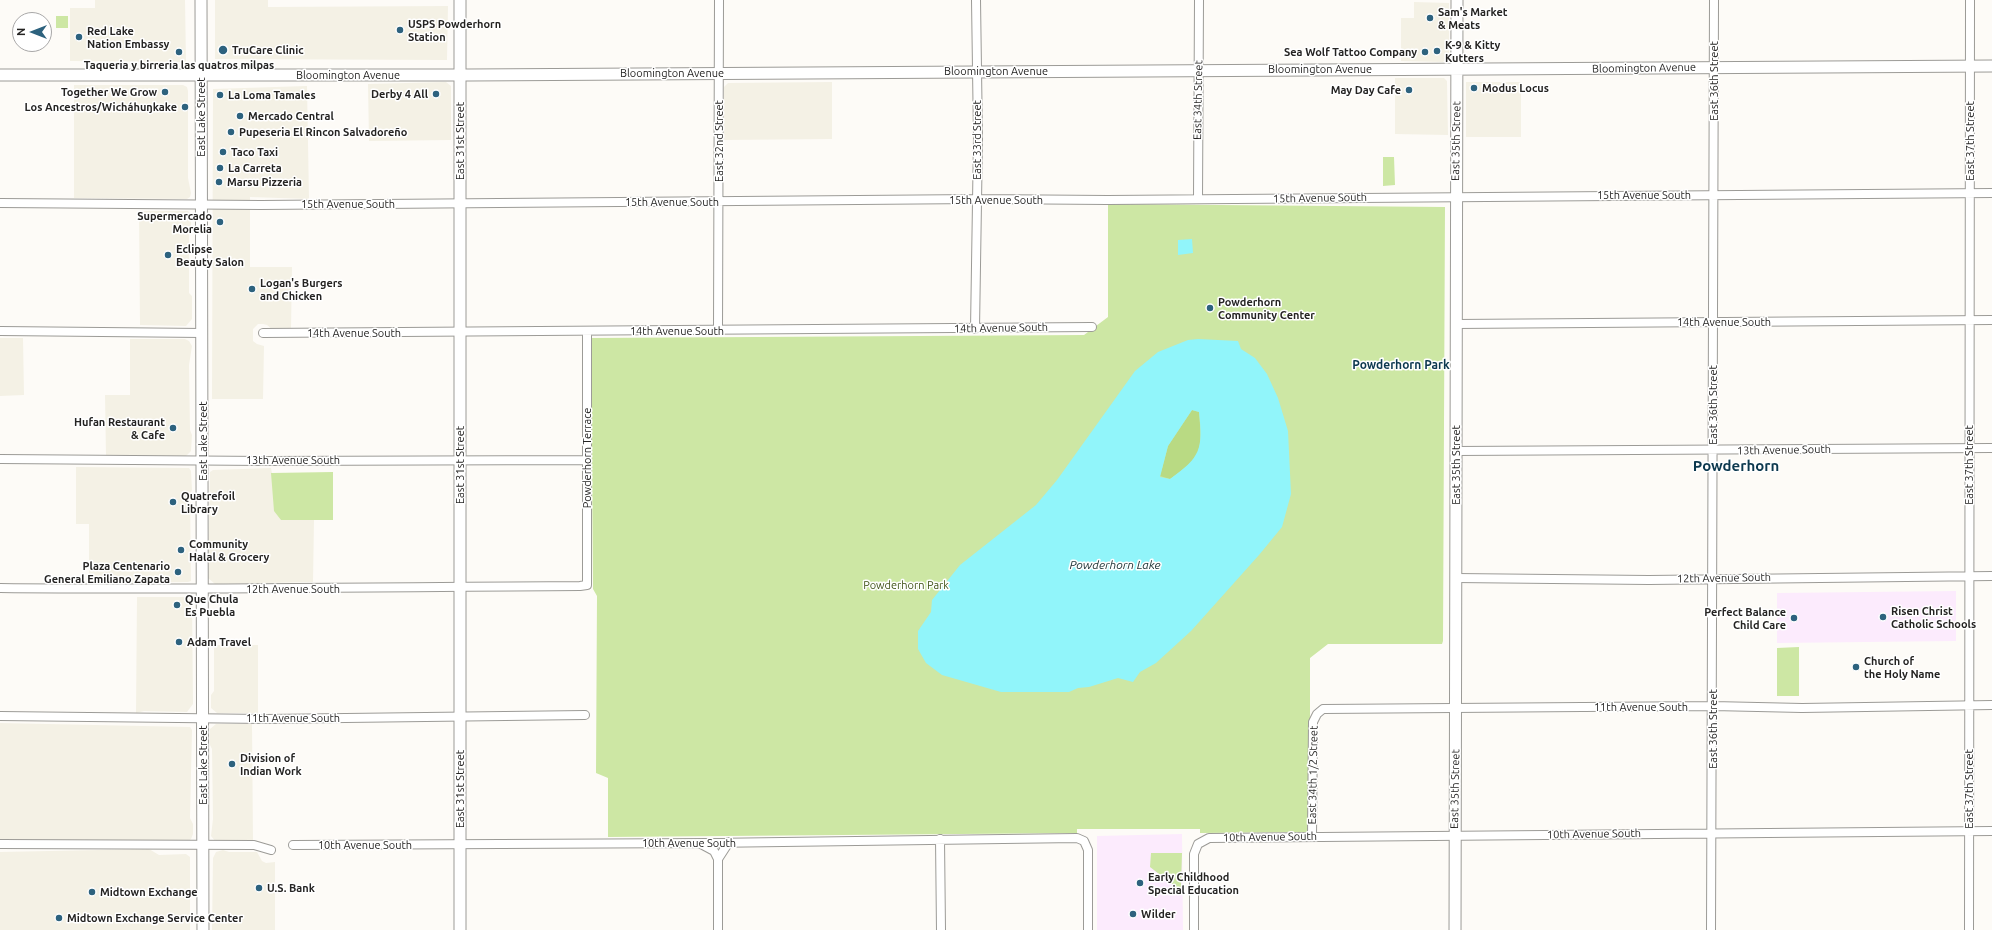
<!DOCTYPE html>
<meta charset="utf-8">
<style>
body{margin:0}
#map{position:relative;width:1992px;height:930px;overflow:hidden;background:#fdfbf7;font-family:Ubuntu,sans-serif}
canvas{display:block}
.north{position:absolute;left:12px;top:12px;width:40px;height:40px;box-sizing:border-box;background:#fff;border:1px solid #a8a7a7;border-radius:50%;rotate:270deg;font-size:11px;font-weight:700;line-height:16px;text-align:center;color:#252423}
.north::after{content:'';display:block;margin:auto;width:14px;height:18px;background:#2d627e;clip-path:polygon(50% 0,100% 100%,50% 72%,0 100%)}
</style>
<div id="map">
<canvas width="1992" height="930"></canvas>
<div class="north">N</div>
</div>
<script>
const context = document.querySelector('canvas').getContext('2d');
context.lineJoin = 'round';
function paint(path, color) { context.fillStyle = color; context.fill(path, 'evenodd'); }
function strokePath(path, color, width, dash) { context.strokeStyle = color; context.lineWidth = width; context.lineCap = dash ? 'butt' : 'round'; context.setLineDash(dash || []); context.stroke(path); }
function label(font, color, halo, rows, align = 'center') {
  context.font = font + ' Ubuntu,sans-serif'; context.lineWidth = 3; context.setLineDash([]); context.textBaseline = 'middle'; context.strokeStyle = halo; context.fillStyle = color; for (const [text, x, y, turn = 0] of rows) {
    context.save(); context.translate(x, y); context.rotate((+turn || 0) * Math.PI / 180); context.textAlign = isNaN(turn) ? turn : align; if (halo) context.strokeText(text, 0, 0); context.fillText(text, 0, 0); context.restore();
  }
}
paint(new Path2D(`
 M95,0H185L186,62L70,61V8H95Z
 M215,0H268V7L448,6L447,60L215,59Z
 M1414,2L1449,3V55L1443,62L1401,61V18H1414Z
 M1395,78H1444L1447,81L1448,135L1395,134Z
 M446,82L451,86V140L369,141L368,84Z
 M832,82V139L724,140V87L728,83Z
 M1466,82H1521V137H1466Z
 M74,85H183L187,87L188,91V178L191,193L190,197L187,199L74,198Z
 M307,86L309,199L250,197V267H292L291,329L273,330L267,325L263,324H258L253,329V341L257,344L264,346L263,399H212L213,89Z
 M139,211H188L191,215V226L189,231V293L192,296V319L186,326L140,325Z
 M0,338H23L24,395L0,396Z
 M130,339H185L189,341L192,346L189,365L190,430L192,435L191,451L186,456H106L105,395H130Z
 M76,467L189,468L191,471L192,490L190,495L191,581L188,582L89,583V524H76Z
 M271,468L281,520H314L313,582L215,584L208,578L210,472L213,470Z
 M137,597H187L192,600L193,704L187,712L144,711L136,713Z
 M214,645H258V713H217L211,708V695L214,691Z
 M0,723L190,727L192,730L190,818L193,824V834L191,839L187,842L0,840Z
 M216,724H252L253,841L216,842L211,836L213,819L212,749L210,745V729Z
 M149,849L159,855L186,854L190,857V930H0V852Z
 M223,850L229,852H257L262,861L266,863L275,862V930H212L213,858L216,852Z`), '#f4f1e5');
paint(new Path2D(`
 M1956,591V641L1777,643V593Z
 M1182,834L1183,930H1097V836Z`), '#fcebfd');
paint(new Path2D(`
 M56,16H68V28H56Z
 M1383,157H1394L1395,185L1383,186Z
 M1108,204L1445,207L1443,641L1442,644H1328L1310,658V827L1307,832L1200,833V829H1077V833L608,837V778L596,773L597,596L593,589L591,338L1084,335L1108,317Z
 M333,472V520H281L274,511L271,473Z
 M1799,647V696H1777V648Z
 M1151,853H1182L1181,887H1176L1150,867Z`), '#cde7a4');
paint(new Path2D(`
 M1192,410L1199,412C1202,450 1203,456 1170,479L1160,476L1168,446Z`), '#b9da83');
paint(new Path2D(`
 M1192,239L1193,253L1178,255V240Z
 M1198,339L1238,341L1241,349L1255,358L1267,374L1278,398L1288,431L1291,494L1282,527L1259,555L1191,631L1156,663L1140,672L1133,682L1118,678L1089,687L1078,688L1069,692H1001L942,675L926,663L918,649V631L931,612L932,600L960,565L1036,505L1057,480L1135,371L1158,352L1188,340ZM1192,410L1199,412C1203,449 1201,457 1170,479L1160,477L1168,446Z`), '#91f5fa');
const street = new Path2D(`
 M1198,199L1199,0
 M0,203L261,205L977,199L1108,200L1992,193
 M1456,324L1992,320
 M975,329L978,138L976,0
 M718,330L719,0
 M0,331L203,333
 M263,333L1092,327
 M1456,451L1992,448
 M0,459L265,461L587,460
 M1456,578L1649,580L1992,576
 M0,588C194,590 387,587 580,586L587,585V331
 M0,716L266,719L585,715
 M1312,837L1313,722L1317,714L1323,709L1713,706L1802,708L1992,705
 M940,839L941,930
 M0,844L254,845L271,850
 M701,844L714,851L718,859V930
 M293,845L709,843L1077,838L1084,841L1088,850V930
 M718,859L729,842
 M1194,930V854L1198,844L1209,838L1992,831
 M1711,930L1714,0
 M1969,930L1970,0`);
const secondary = new Path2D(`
 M201,0L203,930
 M460,0V930
 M0,75H469L1992,66
 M1455,930L1457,0`);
strokePath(street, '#9c9b97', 10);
strokePath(secondary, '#9c9b97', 13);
strokePath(street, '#fff', 8);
strokePath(secondary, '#fff', 11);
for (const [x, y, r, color] of [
 [1430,18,4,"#2d627e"],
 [400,30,4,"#2d627e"],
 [79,37,4,"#2d627e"],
 [223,50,5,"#2d627e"],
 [1437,51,4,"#2d627e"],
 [179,52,4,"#2d627e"],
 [1425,52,4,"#2d627e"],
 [1474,88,4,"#2d627e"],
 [1409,90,4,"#2d627e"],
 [165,92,4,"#2d627e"],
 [436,94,4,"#2d627e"],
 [220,95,4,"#2d627e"],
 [185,107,4,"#2d627e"],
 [240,116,4,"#2d627e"],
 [231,132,4,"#2d627e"],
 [223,152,4,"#2d627e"],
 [220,168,4,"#2d627e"],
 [219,182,4,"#2d627e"],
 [220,222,4,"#2d627e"],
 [168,255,4,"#2d627e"],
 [252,289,4,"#2d627e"],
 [1210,308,4,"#2d627e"],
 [173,428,4,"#2d627e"],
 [173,502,4,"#2d627e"],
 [181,550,4,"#2d627e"],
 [178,572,4,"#2d627e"],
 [177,605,4,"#2d627e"],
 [1883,617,4,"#2d627e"],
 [1794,618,4,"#2d627e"],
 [179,642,4,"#2d627e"],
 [1856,667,4,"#2d627e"],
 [232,764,4,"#2d627e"],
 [1140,883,4,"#2d627e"],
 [259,888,4,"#2d627e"],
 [92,892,4,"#2d627e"],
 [1133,914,4,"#2d627e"],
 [59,918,4,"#2d627e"]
]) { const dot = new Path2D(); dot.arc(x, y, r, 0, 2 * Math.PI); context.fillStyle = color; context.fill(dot); strokePath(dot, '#fff', 1.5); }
label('bold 11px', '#252423', '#fff', [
 ["Sam's Market",1438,12],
 ["& Meats",1438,25],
 ["USPS Powderhorn",408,24],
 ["Station",408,37],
 ["Red Lake",87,31],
 ["Nation Embassy",87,44],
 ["K-9 & Kitty",1445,45],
 ["Kutters",1445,58],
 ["TruCare Clinic",232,50],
 ["Sea Wolf Tattoo Company",1417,52,"right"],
 ["Taqueria y birreria las quatros milpas",179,65,"center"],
 ["Modus Locus",1482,88],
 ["May Day Cafe",1401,90,"right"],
 ["Together We Grow",157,92,"right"],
 ["Derby 4 All",428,94,"right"],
 ["La Loma Tamales",228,95],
 ["Los Ancestros/Wicháhuŋkake",177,107,"right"],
 ["Mercado Central",248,116],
 ["Pupeseria El Rincon Salvadoreño",239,132],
 ["Taco Taxi",231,152],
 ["La Carreta",228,168],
 ["Marsu Pizzeria",227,182],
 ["Supermercado",212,216,"right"],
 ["Morelia",212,229,"right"],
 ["Eclipse",176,249],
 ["Beauty Salon",176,262],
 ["Logan's Burgers",260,283],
 ["and Chicken",260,296],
 ["Powderhorn",1218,302],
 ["Community Center",1218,315],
 ["Hufan Restaurant",165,422,"right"],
 ["& Cafe",165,435,"right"],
 ["Quatrefoil",181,496],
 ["Library",181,509],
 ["Community",189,544],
 ["Halal & Grocery",189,557],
 ["Plaza Centenario",170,566,"right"],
 ["General Emiliano Zapata",170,579,"right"],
 ["Que Chula",185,599],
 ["Es Puebla",185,612],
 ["Risen Christ",1891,611],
 ["Catholic Schools",1891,624],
 ["Perfect Balance",1786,612,"right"],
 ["Child Care",1786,625,"right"],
 ["Adam Travel",187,642],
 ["Church of",1864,661],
 ["the Holy Name",1864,674],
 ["Division of",240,758],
 ["Indian Work",240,771],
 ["Early Childhood",1148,877],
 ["Special Education",1148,890],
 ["U.S. Bank",267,888],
 ["Midtown Exchange",100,892],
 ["Wilder",1141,914],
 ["Midtown Exchange Service Center",67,918]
], 'left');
label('11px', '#252423', '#fff', [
 ["Bloomington Avenue",1644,68,-1],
 ["Bloomington Avenue",1320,69],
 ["Bloomington Avenue",996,71],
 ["Bloomington Avenue",672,73],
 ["Bloomington Avenue",348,75],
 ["East 36th Street",1714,81,-90],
 ["East 34th Street",1198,100,-89],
 ["East Lake Street",201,117,-90],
 ["East 33rd Street",977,140,-90],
 ["East 31st Street",460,141,-90],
 ["East 32nd Street",719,141,-90],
 ["East 35th Street",1456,141,-89],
 ["East 37th Street",1970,141,-90],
 ["15th Avenue South",1644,195],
 ["15th Avenue South",1320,198,-1],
 ["15th Avenue South",996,200],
 ["15th Avenue South",672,202],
 ["15th Avenue South",348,204],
 ["14th Avenue South",1724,322],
 ["14th Avenue South",1001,328,-1],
 ["14th Avenue South",677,331],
 ["14th Avenue South",354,333],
 ["East 36th Street",1713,405,-90],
 ["East Lake Street",203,441,-90],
 ["13th Avenue South",1784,450,-1],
 ["Powderhorn Terrace",587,458,-90],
 ["13th Avenue South",293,460],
 ["East 31st Street",460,465,-90],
 ["East 35th Street",1456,465,-90],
 ["East 37th Street",1969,465,-90],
 ["12th Avenue South",1724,578,-1],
 ["12th Avenue South",293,589],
 ["11th Avenue South",1641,707],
 ["11th Avenue South",293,718],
 ["East 36th Street",1713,729,-90],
 ["East Lake Street",203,765,-90],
 ["East 34th 1/2 Street",1313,775,-89],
 ["East 31st Street",460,789,-90],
 ["East 35th Street",1455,789,-89],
 ["East 37th Street",1969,789,-90],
 ["10th Avenue South",1594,834,-1],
 ["10th Avenue South",1270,837,-1],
 ["10th Avenue South",689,843],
 ["10th Avenue South",365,845]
]);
label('11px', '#425519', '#fff', [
 ["Powderhorn Park",906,585]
]);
label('bold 12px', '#0c384e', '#fff', [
 ["Powderhorn Park",1401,365]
]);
label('italic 12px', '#21383a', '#fff', [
 ["Powderhorn Lake",1115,565]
]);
label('bold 15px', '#0c384e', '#fff', [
 ["Powderhorn",1736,466]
]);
</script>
